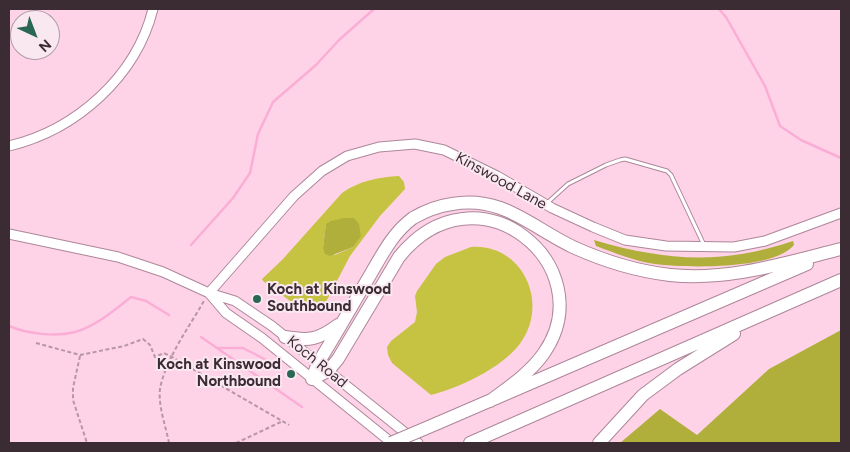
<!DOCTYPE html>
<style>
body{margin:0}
#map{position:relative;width:850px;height:452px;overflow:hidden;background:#fed3e7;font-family:Figtree,sans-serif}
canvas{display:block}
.frame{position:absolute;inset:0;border:10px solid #3b2b33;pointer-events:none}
.north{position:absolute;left:10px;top:10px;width:50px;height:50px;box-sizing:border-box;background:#fae8f1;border:1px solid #ae9ca5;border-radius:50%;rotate:137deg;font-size:14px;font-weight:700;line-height:20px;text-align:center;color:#3b2b33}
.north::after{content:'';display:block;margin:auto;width:18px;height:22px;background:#2a6752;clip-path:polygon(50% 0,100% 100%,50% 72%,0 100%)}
</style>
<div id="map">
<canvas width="850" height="452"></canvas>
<div class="frame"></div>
<div class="north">N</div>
</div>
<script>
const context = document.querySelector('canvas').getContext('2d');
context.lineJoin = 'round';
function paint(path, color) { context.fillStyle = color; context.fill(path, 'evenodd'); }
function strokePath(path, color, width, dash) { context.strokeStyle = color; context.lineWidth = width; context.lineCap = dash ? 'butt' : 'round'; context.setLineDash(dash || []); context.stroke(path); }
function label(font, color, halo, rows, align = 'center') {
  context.font = font + ' Figtree,sans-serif'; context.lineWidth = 4; context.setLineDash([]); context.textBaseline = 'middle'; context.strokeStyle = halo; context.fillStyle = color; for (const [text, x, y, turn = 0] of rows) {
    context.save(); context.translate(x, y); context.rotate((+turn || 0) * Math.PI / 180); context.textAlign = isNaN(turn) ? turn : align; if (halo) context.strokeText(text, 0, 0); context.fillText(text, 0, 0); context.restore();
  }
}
paint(new Path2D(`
 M399,176L404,182L405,189L380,216L350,256L327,300L318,307L310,311L301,309L263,281L262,279L282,260L342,193C359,181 378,177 399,176ZM326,224L353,247L335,255L323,248Z
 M471,247C523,243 551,305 519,345C501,368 459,388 431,395L392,363L388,355L387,347L391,341L415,322L417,312L415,296L417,291L436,264L445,257Z`), '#c6c343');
paint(new Path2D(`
 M344,218H354L359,224L361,236L353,247L330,256L325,254L323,248L326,224L331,221Z
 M594,240C665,261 722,265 793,241L794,245C773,270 686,268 655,264C634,261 615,253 596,246Z
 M841,330V443H620L660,409L697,435L769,369Z`), '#b1af3b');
strokePath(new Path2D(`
 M719,9L726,17L765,86L780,126L801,140L841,158
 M191,245L233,198L250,173L258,134L273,102L316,65L339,40L374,9
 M9,326C27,334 56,337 75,332C96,326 115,310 131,297L146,301L169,315
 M201,337L302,407
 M219,348H243L276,365`), '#fbaed5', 2.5);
const service = new Path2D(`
 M546,204L568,184L606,165L620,160L625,159L667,171L671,175L704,245`);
const tertiary = new Path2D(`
 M9,146C76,130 136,77 153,9
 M9,234L118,257L163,272L209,293L235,301L272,326L418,443
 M209,293L294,196L322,171L347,156L379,147L415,144L444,150L497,176L552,208L593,227L625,240L666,246L734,247L765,241L841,213
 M209,293L226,313L262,338L392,443`);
const motorway = new Path2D(`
 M285,337C309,341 318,340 338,325
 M312,379L318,363C335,336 350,309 366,282C380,259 391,234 413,218C425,211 438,206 452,204C502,195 531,227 573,247C604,261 636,271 670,275C729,281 785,263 841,249
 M312,379L328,371L338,359L399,257C477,160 604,266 544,353C530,373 509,387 490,401
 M438,423L807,264
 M470,443L841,280
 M599,443L643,395L678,369L734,334`);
strokePath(service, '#ae8699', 5);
strokePath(tertiary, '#ae8699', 11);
strokePath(motorway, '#ae8699', 14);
strokePath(new Path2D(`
 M36,343L80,355L124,346L143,339L150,345L155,357L164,353L172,357L289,425
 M80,356L73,388V400L87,443
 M169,443C166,427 158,406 160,389C165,360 189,327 204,301
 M211,443H213
 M236,443L283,421`), '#b796a5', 2, [4, 2.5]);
strokePath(service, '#fff', 3);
strokePath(tertiary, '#fff', 9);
strokePath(motorway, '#fff', 12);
const motorwayBridge = new Path2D(`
 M391,443L438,423`);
strokePath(motorwayBridge, '#ae8699', 14, []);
strokePath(motorwayBridge, '#fff', 12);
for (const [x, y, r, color] of [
 [257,299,5,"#2a6752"],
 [291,374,5,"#2a6752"]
]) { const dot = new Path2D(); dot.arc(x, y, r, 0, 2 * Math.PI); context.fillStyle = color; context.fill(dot); strokePath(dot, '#fae8f1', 2); }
label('15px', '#3b2b33', '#fae8f1', [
 ["Kinswood Lane",501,181,29],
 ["Koch Road",317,362,39]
]);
label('bold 15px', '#3b2b33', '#fae8f1', [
 ["Koch at Kinswood",267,290],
 ["Southbound",267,307],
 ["Koch at Kinswood",281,365,"right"],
 ["Northbound",281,382,"right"]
], 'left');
</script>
